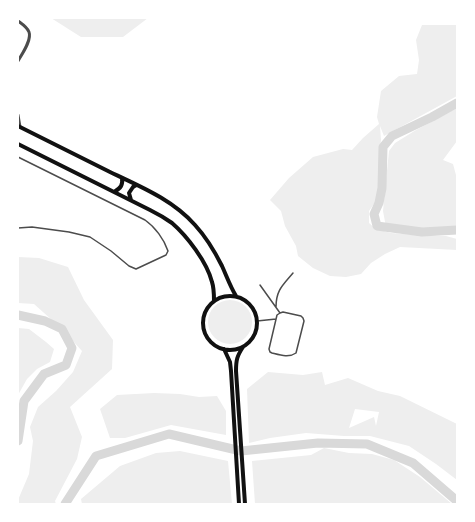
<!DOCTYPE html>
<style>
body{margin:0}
#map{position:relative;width:475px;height:522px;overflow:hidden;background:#fff;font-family:Montserrat,sans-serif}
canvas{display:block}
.frame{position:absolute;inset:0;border:19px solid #fff;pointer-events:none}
</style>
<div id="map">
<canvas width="475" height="522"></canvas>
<div class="frame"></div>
</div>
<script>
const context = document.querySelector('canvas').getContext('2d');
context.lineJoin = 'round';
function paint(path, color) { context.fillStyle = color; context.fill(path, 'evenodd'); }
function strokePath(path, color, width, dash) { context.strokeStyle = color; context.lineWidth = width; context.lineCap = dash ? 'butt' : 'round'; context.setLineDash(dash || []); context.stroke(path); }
paint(new Path2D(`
 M51,18H148L123,37H81Z
 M422,25H457V96L384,136L380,126L381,140L379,155L380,168L379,185L376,201L369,211V223L376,229L391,233L429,236H446L457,239V250L400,247L385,254L371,263L361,274L346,277L330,276L313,268L298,256L296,246L285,226L281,211L270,200L289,178L313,157L343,149L352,150L363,138L379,124L377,117L381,91L399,76L417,74L419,60L416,40Z
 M457,108V141L443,160L453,164L456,175L457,176V227L421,228L386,227L383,211L389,151L395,143L416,130Z
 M18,257L39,258L68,267L84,300L113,340L112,369L70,407L82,437L77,459L55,501L56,504H18V500L29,474L33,441L30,427L38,407L56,391L73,372L82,351L62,329L34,304L18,303Z
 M208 322a22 22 0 1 1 44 0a22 22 0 1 1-44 0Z
 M18,328L29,329L46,342L54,349L50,362L37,369L27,379L18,395Z
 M268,372L303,375L322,372L325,385L348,378L378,391L400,396L457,424V480L436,464L409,446L370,436H344L306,433L270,438L249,443L247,389ZM355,409L379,412L376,426L374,417L349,428Z
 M154,393L180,394L199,397L217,396L226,411V435L171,425L125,438H110L100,409L117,395Z
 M324,448L349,453L372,454L394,460L420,477L452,504H255L252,461L311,455Z
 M180,451L228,461L232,504H82L81,499L120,466L156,453Z`), '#eee');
strokePath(new Path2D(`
 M457,103L432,117L392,136L383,147L382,188L379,203L374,214L377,226L422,232L457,230
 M18,315L45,321L62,329L72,348L66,365L44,374L24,401L18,441
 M65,504L96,456L169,434L241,451L318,443L367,444L413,463L457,501`), '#d9d9d9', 9);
strokePath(new Path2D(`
 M18,157L145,220C155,227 164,239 168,251L166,255L136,269L129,266L111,251L90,237L69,232L32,227L18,228
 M260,285L280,313
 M276,307C276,290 283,285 293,273
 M283,312L301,316L303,318L304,321L296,353C289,358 280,355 272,353L270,352L269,349L277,315L280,313Z
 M257,321L276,319`), '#4c4c4c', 1.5);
strokePath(new Path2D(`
 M18,21C22,24 27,27 29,32C32,40 22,54 18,61
 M18,115L20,127`), '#4c4c4c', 3);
strokePath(new Path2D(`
 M18,126C48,141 78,156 108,171C139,186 172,199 195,225C206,237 215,252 222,266C227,277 230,286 236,296
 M18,144L150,210C158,214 165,218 172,223C187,236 207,262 212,282C214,288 214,294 214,301
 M114,192C121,188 123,185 122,178
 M131,200L129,193L133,187L136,185
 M203 323a27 27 0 1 1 54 0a27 27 0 1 1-54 0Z
 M243,347C237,356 236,360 236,371L245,504
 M224,349L230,362L231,371L239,504`), '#111', 4);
</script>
